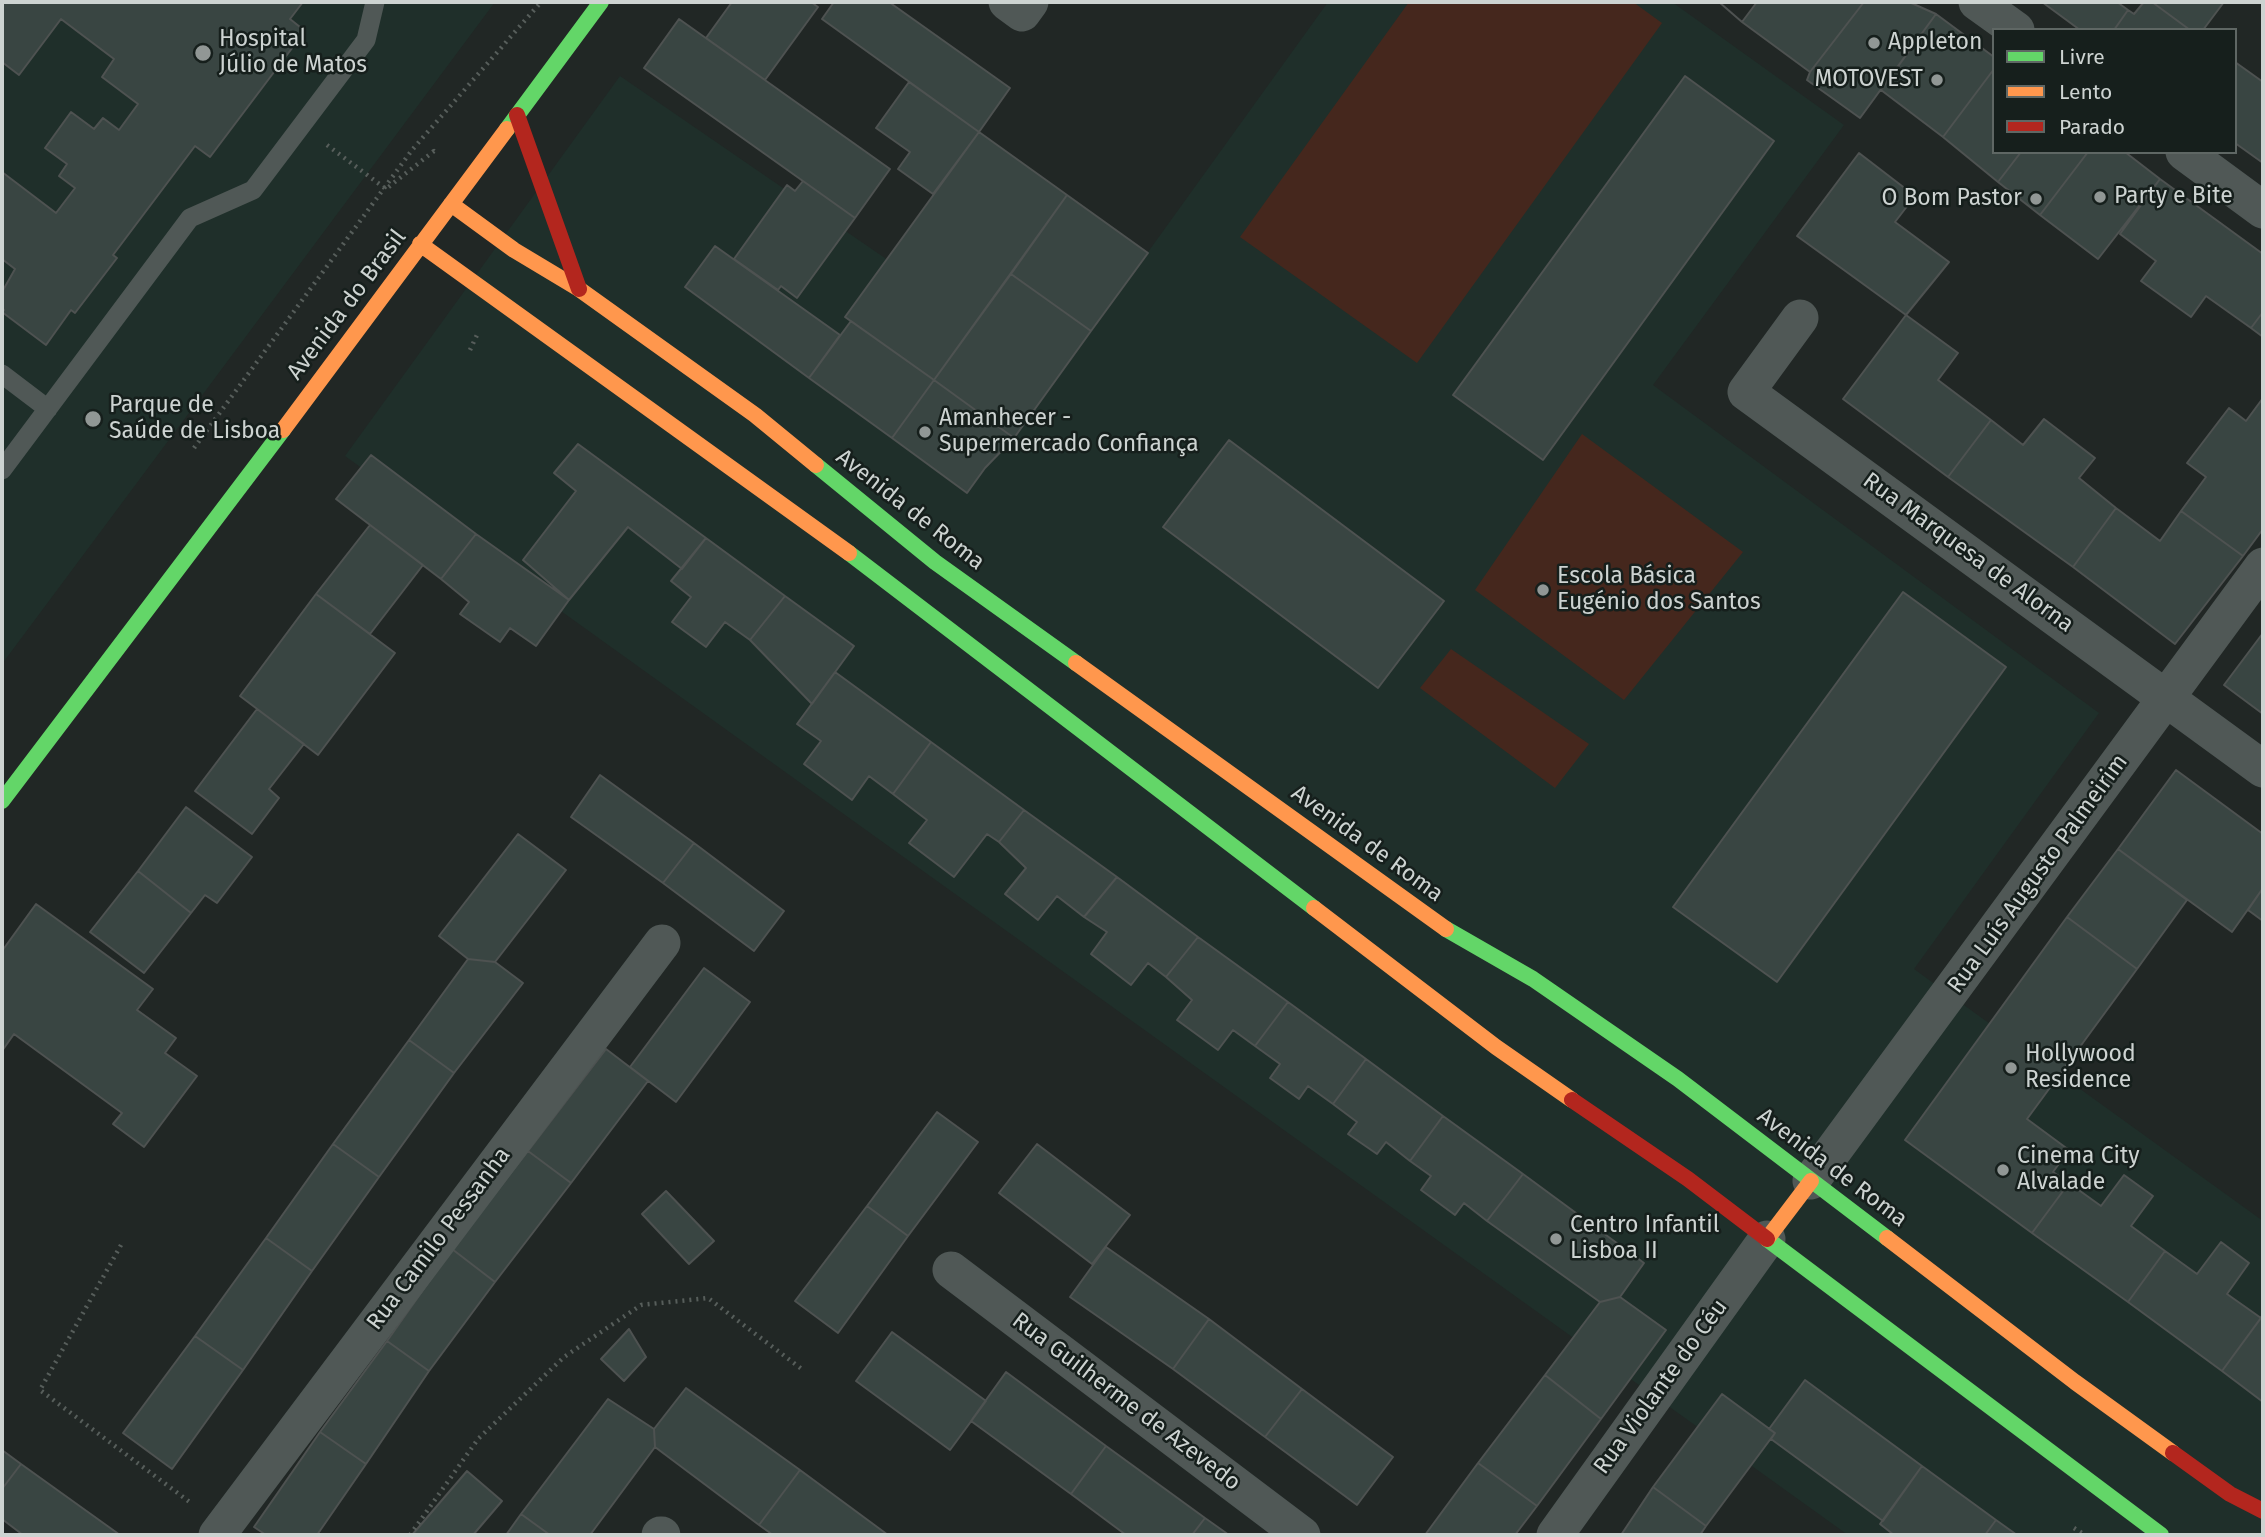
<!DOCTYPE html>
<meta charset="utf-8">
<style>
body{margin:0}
#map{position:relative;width:2265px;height:1537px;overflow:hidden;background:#212725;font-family:"Fira Sans",sans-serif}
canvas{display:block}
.frame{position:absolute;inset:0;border:4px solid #cdd3d1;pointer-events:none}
.legend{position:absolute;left:1992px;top:28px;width:245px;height:126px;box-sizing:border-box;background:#161f1c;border:2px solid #5f6764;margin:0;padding:9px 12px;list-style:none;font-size:21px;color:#cdd3d1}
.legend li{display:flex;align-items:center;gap:14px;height:35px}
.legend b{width:35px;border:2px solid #5f6764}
</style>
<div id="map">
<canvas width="2265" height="1537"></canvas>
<div class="frame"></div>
<ul class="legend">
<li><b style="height:9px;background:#63d668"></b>Livre</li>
<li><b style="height:9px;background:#ff974d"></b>Lento</li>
<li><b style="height:9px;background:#b3261e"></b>Parado</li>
</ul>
</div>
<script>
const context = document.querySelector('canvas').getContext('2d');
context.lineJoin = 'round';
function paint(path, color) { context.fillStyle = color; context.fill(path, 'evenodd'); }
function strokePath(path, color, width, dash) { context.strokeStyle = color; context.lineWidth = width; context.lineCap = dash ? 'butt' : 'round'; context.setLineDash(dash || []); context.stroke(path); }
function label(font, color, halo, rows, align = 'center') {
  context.font = font + ' "Fira Sans",sans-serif'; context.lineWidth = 5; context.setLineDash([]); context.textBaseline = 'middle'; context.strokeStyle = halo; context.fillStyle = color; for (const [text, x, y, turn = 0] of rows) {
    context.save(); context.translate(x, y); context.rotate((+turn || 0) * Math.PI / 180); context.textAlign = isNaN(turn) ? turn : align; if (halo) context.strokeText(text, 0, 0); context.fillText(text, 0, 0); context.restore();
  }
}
paint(new Path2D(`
 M2,2H495L2,664Z
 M1328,2H1672L1844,125L1653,385L2099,713L1914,969L2263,1221V1535H1848L345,456L620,76L1058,377Z`), '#1f2f2a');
paint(new Path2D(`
 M1409,2H1633L1662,23L1417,363L1240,237Z
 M1582,434L1743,552L1624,700L1475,590Z
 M1451,649L1589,744L1555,788L1420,688Z`), '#45271d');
const building = new Path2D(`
 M2,2H303L290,19L305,31L210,157L195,146L113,255L117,258L75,313L71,310L46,345L2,312L4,310L2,308V292L15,269L2,259V172L56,213L75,188L59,176L67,164L45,148L71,112L94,129L103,118L119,130L138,104L102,77L114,59L61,19L19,75L2,62Z
 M732,2H811L818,7L765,80L706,38Z
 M834,2H889L1010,88L979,132L822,19Z
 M1719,2H1757L1742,22Z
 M1719,2H1757L1742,22Z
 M1757,2H1864L1810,72L1742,22Z
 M1864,2H1909L1936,14L1860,118L1807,80L1810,72Z
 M2042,2H2117L2128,10L2114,30H2080Z
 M2144,2H2152L2190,30H2114L2128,10L2134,14Z
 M2152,2H2224L2203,30H2190Z
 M1936,14L1994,57V69L1943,137L1881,90Z
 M679,19L890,169L855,218L644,68Z
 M2235,62L2263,82V163L2235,143Z
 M1994,69V152H2021L1998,182L1943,137Z
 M1685,76L1774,141L1543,460L1453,395Z
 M909,82L979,132L933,194L898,169L910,152L876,128Z
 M979,132L1067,195L934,380L845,317Z
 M2021,152H2088L2040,215L1998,182Z
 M2088,152H2125L2160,179L2098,259L2040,215Z
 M1859,153L1915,196L1895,222L1949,262L1906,315L1797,236Z
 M2160,179L2263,254V312L2251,328L2206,296L2191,317L2141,281L2156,261L2120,234Z
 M803,181L855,218L797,298L781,286L778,290L734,259L787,185L795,191Z
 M1067,195L1148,253L1091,331L1011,274Z
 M715,246L840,335L809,378L685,287Z
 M1011,274L1091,331L1014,438L934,380Z
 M2263,312V337L2251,328Z
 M1906,315L1958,353L1938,380L1991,420L1948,477L1843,399Z
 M851,321L934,380L892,438L809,378Z
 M934,380L1014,438L985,468L967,493L892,438Z
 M2263,398V529L2243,556L2181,511L2206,477L2187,463L2229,408L2246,421Z
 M2044,419L2095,458L2079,478L2116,508L2073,567L1948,477L1991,420L2023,445Z
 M1229,440L1444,601L1378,688L1163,527Z
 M578,444L706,538L682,569L628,527L569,600L523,560L576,491L554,473Z
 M371,455L476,534L441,579L336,499Z
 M2116,508L2160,541L2181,511L2243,556L2175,644L2073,567Z
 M370,525L423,565L370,634L316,594Z
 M476,534L569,600L536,646L510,628L500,642L460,614L469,602L441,579Z
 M706,538L785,596L750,640L725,622L706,647L672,622L691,597L671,581Z
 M1903,592L2006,667L1777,982L1673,907Z
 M316,594L395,653L318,755L240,696Z
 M785,596L854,646L812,704L750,640Z
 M2263,633V714L2224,685Z
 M835,672L931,742L893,794L869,776L852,800L804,764L821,741L797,724Z
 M257,709L304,744L269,789L279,798L252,834L195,791Z
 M931,742L1024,810L999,842L987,834L954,877L909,843L927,820L893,794Z
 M2176,770L2263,834V888L2232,932L2118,849Z
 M600,775L694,843L663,883L571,817Z
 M186,807L252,857L217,903L205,895L191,913L138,871Z
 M1024,810L1117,877L1084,917L1057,896L1038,920L1005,894L1026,868L999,842Z
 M518,834L566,870L495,962L468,959L439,936Z
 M694,843L784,911L754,951L663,883Z
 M2118,849L2187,900L2137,969L2067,917Z
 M138,871L191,913L144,973L90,932Z
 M1117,877L1198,937L1166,977L1148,963L1131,985L1091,954L1107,932L1084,917Z
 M2263,888V921L2248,910Z
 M36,904L153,989L137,1010L176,1038L165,1053L197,1076L144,1147L113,1124L122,1113L14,1034L2,1051V951Z
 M2067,917L2137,969L2027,1119L2069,1150L2053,1172L2069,1183L2032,1233L1905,1140Z
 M1198,937L1288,1002L1255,1046L1233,1030L1218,1050L1177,1020L1192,1000L1166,977Z
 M468,959L495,962L523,983L454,1073L409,1040Z
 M704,968L750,1002L676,1102L630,1067Z
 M1288,1002L1366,1059L1333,1104L1308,1086L1299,1099L1270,1078L1280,1064L1255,1046Z
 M409,1040L454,1073L379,1177L333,1144Z
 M606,1049L648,1081L571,1183L528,1151Z
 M1366,1059L1443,1116L1410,1161L1386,1142L1377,1154L1348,1134L1357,1122L1333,1104Z
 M937,1112L978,1142L908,1236L867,1206Z
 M1443,1116L1523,1174L1487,1221L1464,1203L1455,1215L1421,1190L1431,1176L1410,1161Z
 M333,1144L379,1177L312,1271L266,1238Z
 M1037,1144L1130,1215L1092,1264L999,1193Z
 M528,1151L571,1183L495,1282L452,1249Z
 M1523,1174L1644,1263L1620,1297L1600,1302L1487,1221Z
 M2124,1175L2153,1196L2131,1226L2165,1251L2128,1302L2032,1233L2069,1183L2101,1206Z
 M666,1191L714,1241L689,1264L642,1214Z
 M867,1206L908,1236L838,1333L795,1301Z
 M266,1238L312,1271L243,1370L195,1336Z
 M2221,1242L2249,1263L2227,1294L2261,1318L2222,1371L2128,1302L2165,1251L2197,1274Z
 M1106,1247L1209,1319L1173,1369L1070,1297Z
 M452,1249L495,1282L429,1371L387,1341Z
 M1620,1297L1666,1330L1601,1419L1545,1375L1600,1302Z
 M2263,1315V1402L2222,1371Z
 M1209,1319L1302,1389L1265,1437L1173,1369Z
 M629,1329L646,1357L624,1381L601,1359Z
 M892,1332L986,1401L950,1450L856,1381Z
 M195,1336L243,1370L172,1469L123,1433Z
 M387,1341L429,1371L366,1464L320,1432Z
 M1006,1372L1106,1446L1071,1494L971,1421Z
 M1545,1375L1601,1419L1537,1506L1478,1463Z
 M1805,1380L1922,1466L1883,1521L1771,1439L1775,1433L1769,1429Z
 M686,1388L800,1470L759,1525L655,1447L654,1429Z
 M1302,1389L1393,1457L1357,1505L1265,1437Z
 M1722,1394L1775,1433L1706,1526L1653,1487Z
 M608,1399L654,1429L655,1447L590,1535H550L521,1514Z
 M320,1432L366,1464L317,1535H266L254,1527Z
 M1106,1446L1205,1518L1192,1535H1126L1071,1494Z
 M2,1450L21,1464L2,1489Z
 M1478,1463L1537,1506L1515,1535H1425Z
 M21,1464L120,1535H23L2,1519V1489Z
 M1922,1466L1996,1520L1985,1535H1894L1880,1524Z
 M800,1470L888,1535H773L759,1525Z
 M467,1471L502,1501L473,1535H412Z
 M1653,1487L1706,1526L1700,1535H1621Z
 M521,1514L550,1535H506Z
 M1205,1518L1229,1535H1192Z
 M1996,1520L2017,1535H1985Z`);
paint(building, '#394542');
strokePath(building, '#4e5251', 2);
strokePath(new Path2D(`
 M327,145L386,189L434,151L436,153
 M470,350L477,335
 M194,448L412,150L541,2
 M121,1245L40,1390L191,1503
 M2074,1528L2085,1535
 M410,1535L478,1439L564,1357L641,1305L708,1298L803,1370`), '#575e5b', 4.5, [2, 5]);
strokePath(new Path2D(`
 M2,374L48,409
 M2,470L190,218L253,190L366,40L375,2`), '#505856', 19);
strokePath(new Path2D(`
 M1007,2L1022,13L1030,2
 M1977,2L2016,30
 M2184,152L2263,210
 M1800,318L1746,392L2263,769
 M1811,1181L2263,566
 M951,1270L1302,1535
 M217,1535L662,943
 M660,1535H662
 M1555,1535L1767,1239`), '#505856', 37);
strokePath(new Path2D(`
 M507,129L601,2
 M816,465L935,562L1076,663
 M849,553L1314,908
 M2,801L283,430
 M1446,929L1533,979L1678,1079L1887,1238
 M1767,1239L2161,1535`), '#63d668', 16);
strokePath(new Path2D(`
 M451,204L514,250L579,289L755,415L816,465
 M420,244L849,553
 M283,430L507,129
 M1076,663L1446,929
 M1314,908L1496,1047L1572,1100
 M1887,1238L2075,1382L2173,1453
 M1767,1239L1811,1181`), '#ff974d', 16);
strokePath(new Path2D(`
 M517,115L579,289
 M1572,1100L1688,1179L1767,1239
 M2173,1453L2230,1494L2263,1511`), '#b3261e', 16);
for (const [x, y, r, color] of [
 [1874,43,7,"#919795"],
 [203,53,9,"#919795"],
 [1937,80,7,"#919795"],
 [2100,197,7,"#919795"],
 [2036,199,7,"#919795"],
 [93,419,9,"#919795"],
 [925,432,7,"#919795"],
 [1543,590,7,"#919795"],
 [2011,1068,7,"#919795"],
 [2003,1170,7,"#919795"],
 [1556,1239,7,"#919795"]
]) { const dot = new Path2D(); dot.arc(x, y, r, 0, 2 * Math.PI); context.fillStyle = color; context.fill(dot); strokePath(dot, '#161f1c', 2.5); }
label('23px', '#cdd3d1', '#161f1c', [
 ["Hospital",219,40],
 ["Júlio de Matos",219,66],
 ["Appleton",1888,43],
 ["MOTOVEST",1923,80,"right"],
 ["Party e Bite",2114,197],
 ["O Bom Pastor",2022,199,"right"],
 ["Parque de",109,406],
 ["Saúde de Lisboa",109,432],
 ["Amanhecer -",939,419],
 ["Supermercado Confiança",939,445],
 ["Escola Básica",1557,577],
 ["Eugénio dos Santos",1557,603],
 ["Hollywood",2025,1055],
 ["Residence",2025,1081],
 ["Cinema City",2017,1157],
 ["Alvalade",2017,1183],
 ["Centro Infantil",1570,1226],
 ["Lisboa II",1570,1252]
], 'left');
label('23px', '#cdd3d1', '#161f1c', [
 ["Avenida do Brasil",347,305,-53],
 ["Avenida de Roma",910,510,38],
 ["Rua Marquesa de Alorna",1968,553,36],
 ["Avenida de Roma",1367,844,36],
 ["Rua Luís Augusto Palmeirim",2038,874,-54],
 ["Avenida de Roma",1832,1168,37],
 ["Rua Camilo Pessanha",439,1239,-53],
 ["Rua Violante do Céu",1661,1387,-54],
 ["Rua Guilherme de Azevedo",1126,1402,37]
]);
</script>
